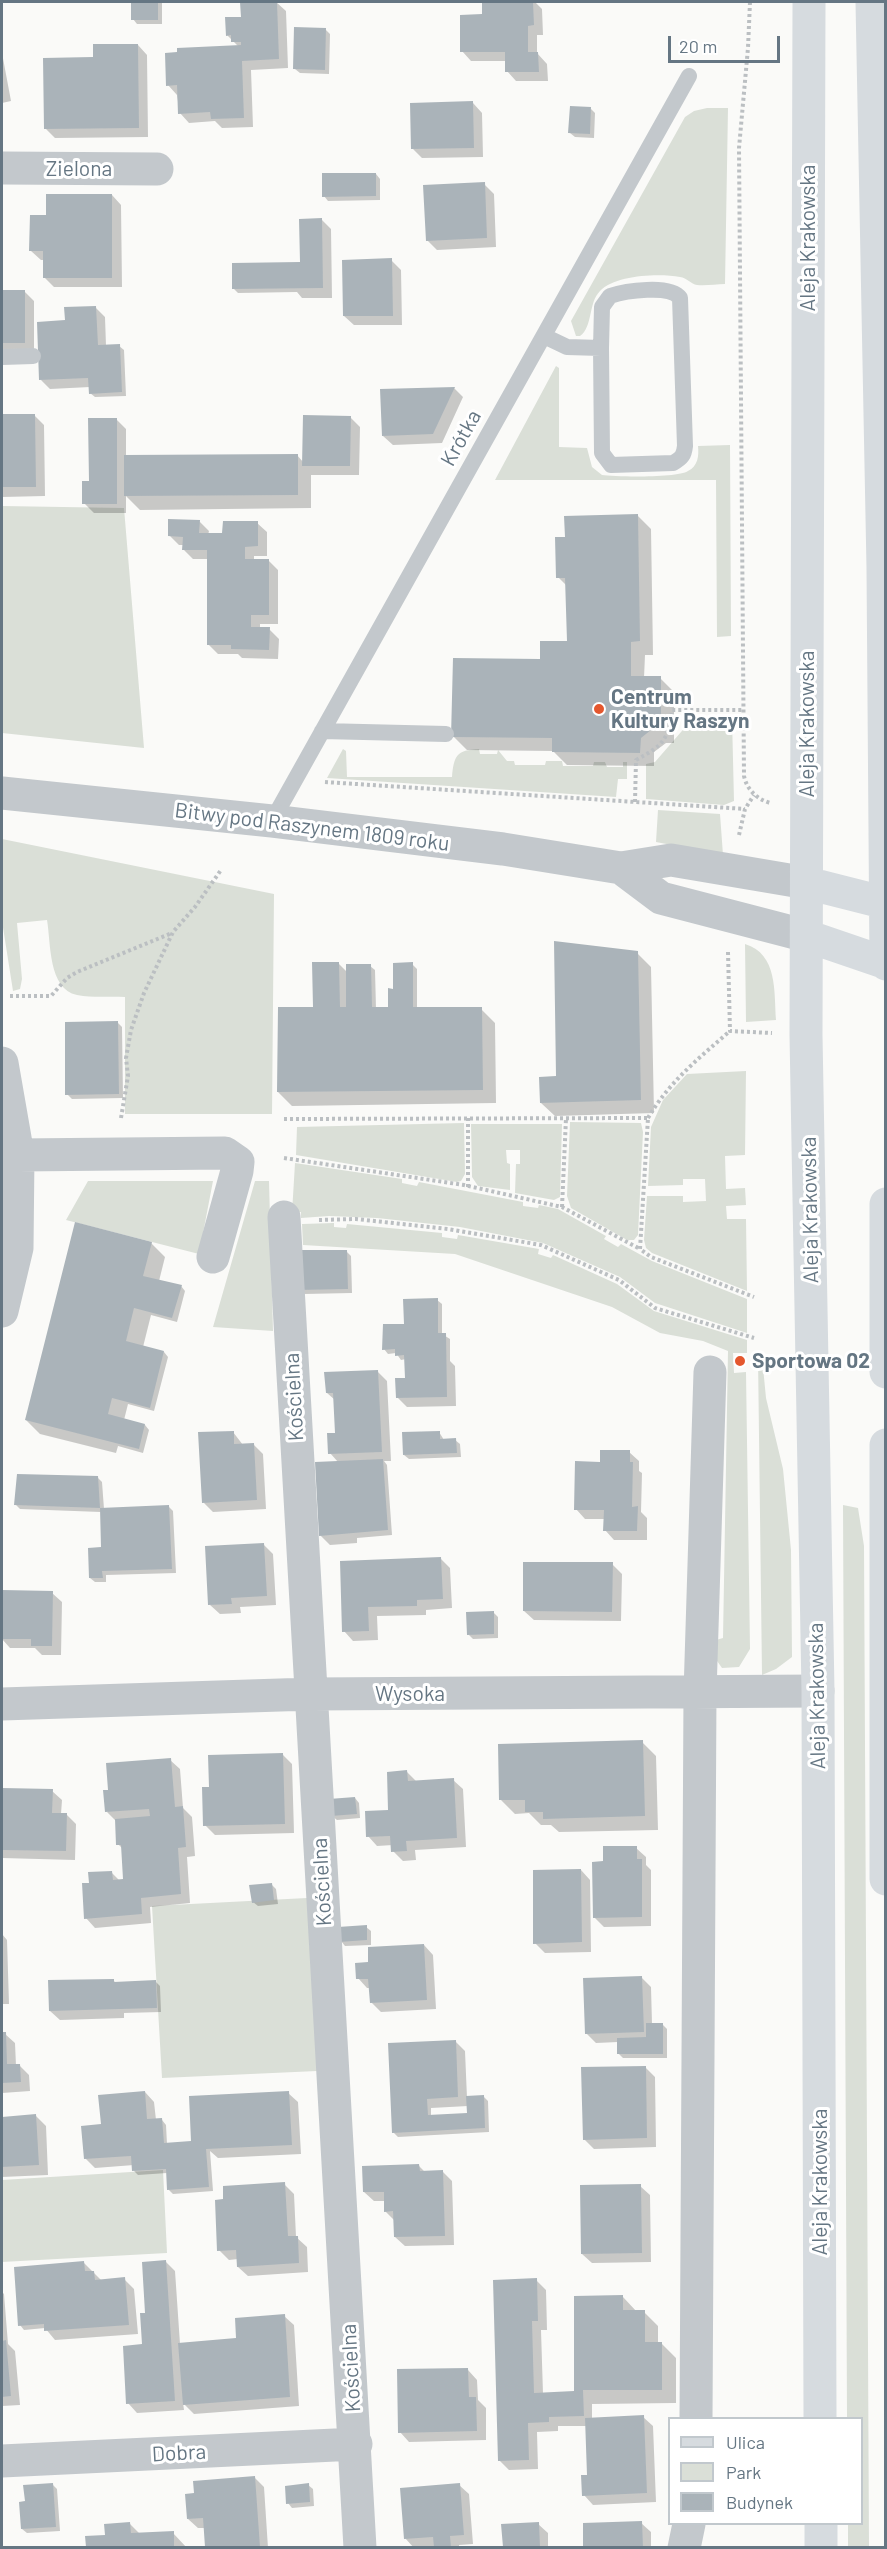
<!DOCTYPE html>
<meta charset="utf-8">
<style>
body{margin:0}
#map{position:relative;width:887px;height:2549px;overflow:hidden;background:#fafaf8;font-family:Barlow,sans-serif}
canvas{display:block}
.frame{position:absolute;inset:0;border:3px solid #657683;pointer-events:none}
.legend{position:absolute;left:668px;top:2417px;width:195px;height:108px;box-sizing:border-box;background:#fff;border:2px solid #c1c8cd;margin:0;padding:8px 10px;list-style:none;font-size:18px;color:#657683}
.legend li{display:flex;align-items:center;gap:12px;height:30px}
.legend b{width:30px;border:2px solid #c1c8cd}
.scale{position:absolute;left:668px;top:36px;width:112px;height:27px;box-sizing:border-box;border:3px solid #657683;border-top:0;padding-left:8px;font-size:18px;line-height:21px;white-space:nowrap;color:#657683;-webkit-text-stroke:4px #fff;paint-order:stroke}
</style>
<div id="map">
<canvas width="887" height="2549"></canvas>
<div class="frame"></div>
<ul class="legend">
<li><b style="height:8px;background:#d6dbdf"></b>Ulica</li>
<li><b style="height:16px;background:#dadfd7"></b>Park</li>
<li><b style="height:16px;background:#aab3b9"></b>Budynek</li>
</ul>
<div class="scale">20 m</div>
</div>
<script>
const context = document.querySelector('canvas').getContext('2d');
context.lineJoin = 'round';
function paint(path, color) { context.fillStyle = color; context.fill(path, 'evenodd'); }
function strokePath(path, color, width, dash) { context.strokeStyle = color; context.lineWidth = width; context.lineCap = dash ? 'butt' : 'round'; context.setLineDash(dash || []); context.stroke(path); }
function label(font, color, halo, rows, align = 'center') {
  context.font = font + ' Barlow,sans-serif'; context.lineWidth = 6; context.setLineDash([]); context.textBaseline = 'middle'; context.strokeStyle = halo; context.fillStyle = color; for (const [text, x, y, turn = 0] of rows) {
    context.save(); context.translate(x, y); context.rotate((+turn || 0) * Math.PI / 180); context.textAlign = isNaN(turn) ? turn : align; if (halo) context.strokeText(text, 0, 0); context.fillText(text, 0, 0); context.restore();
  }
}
paint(new Path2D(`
 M707,108H728L725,284C716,284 706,286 697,285C691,284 687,278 680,277C659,273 615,275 600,291C588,303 593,327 580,336H576L571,321L685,117L694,111Z
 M556,366L559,368V447L587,448L592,467L602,475C616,477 678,478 688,471C698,466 699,456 698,446L730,445L731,636L717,637L716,480H495Z
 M2,506L124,508L144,748L2,733Z
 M694,717L732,718L734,801L724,805L646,799V764L655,762Z
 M343,749L346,751L347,777H452C454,756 456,750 479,749L480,754H497L498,750L507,761H514L515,765H545L546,761H562L563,766H593L594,762H605L607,767H623V762H627V779H618L616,797L327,778Z
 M658,810L720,814L723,855L656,842Z
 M2,839L274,894L272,1114H125V997C109,996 93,998 77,995C48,989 51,943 47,920L17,923L22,979L20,989L13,991L2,921Z
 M745,944C778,954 774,992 776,1020L746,1022Z
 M746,1071L745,1155L725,1156L726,1189L745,1188L746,1205L726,1206L727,1219H746L747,1291L652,1253L646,1248L644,1240L647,1196H683V1202L706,1201L705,1179H683V1185L648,1186L651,1127L663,1100L687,1074Z
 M570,1122L641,1123L643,1132L638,1235L634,1240H627L571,1208L567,1196Z
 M464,1123L465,1174L461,1181L457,1182L296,1155L297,1127Z
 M471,1124H562L560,1197L554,1200L515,1193L516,1164H520V1150H506L507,1163L510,1164V1190L478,1186L472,1177Z
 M295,1163L402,1179V1183L417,1186L419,1182L523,1202V1206L538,1208L539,1205L558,1209L606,1236L604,1239L618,1247L621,1244L652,1261L747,1299V1333L655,1303L620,1277L543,1243L460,1227L377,1218L329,1216L301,1218V1212L292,1213Z
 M88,1181H213L199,1254L66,1220Z
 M255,1181H269L273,1331L213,1327Z
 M334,1223V1227L346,1228L347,1224L442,1233V1237L457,1239L458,1235L539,1249L538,1254L551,1258L553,1255L617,1284L654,1311L747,1340V1353H733L734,1373L746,1372L750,1649L739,1667L722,1668L715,1658L716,1640L723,1638L728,1351L703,1341L660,1333L612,1307L455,1254L303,1245L302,1224Z
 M758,1356L762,1357L766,1398L783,1469L791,1550L792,1657L776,1669L762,1675Z
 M843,1505L858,1508L864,1546L869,2548L848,2547V2524H862V2418H847Z
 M307,1898L317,2071L162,2078L152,1906Z
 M163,2170L167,2253L2,2262V2180Z`), '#dadfd7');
paint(new Path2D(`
 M132,2H162V24H137L133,19Z
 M276,2L286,11L288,68L251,70L253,127L222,128L215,121L189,123L180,113L177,95L168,85L239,47L227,35L242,18L241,3Z
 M483,2H535L542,9L543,35H537V53L547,64L548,81H516L507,71V61H471L462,51L484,16Z
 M325,29L330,34L329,74L300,73L295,69Z
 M138,45L147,55L148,137L55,138L46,129L95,59Z
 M2,53L11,101L2,103Z
 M473,103L482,113L483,157L422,158L413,149Z
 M591,109L595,113L594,138L575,137L570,133Z
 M376,174L380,179V200L328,201L324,196Z
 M484,184L494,194L496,247L437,250L427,240Z
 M112,195L121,205L122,287H54L44,277V260H41L31,251L48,217Z
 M322,220L331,229L332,298H302L297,292L238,293L234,289L302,264Z
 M391,260L401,270L402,325H354L344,316Z
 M24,291L34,301V352L2,353V292Z
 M95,307L105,317L106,346H119L124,350L126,396L95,397L90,393V387L50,389L41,380L67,322Z
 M454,388L463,397L442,443L393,445L383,436Z
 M34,415L44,425L45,496L2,497V416Z
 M350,417L360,427L359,475H311V508L140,510L126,496V513H94L84,503L116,419L126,429V456L297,455L303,462Z
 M637,515L651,529L653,655H645L644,678H660L674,692V743H666L654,752V766L567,765L553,751L467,750L453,736L541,660L568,643L567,586L558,577L567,538Z
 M199,521L209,531L208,535L224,534L257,523L267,532V556H254V560H268L278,570V624H260V629H269L279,639L278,659L242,658L238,654H218L208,644L209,559H193L184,550V545H179L170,536Z
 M637,953L651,967L654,1113L555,1116L541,1103Z
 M339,964L347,972L370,966L375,970L376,1009H392L394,990L412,964L417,969V1009H481L495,1023L496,1103L292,1106L278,1092L314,1009Z
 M118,1023L122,1027L123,1098L72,1099L67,1094Z
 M151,1243L165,1257L159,1281L181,1286L185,1291L177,1322L151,1315L143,1347L164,1352L168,1357L154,1411L128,1404L124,1420L145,1425L149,1430L143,1453L118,1446L116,1453L40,1434L26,1420Z
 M346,1251L351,1256L352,1293L304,1294L298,1252Z
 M437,1300L442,1304V1334L450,1339V1361L455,1366L456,1406L407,1407L397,1397L406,1379V1359L401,1360L396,1353L388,1354L384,1349L405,1325Z
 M377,1371L387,1381L391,1461H384L387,1465L392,1535L357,1538V1543L330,1545L320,1535L338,1462L330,1453L336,1434L335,1400L327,1393Z
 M233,1432L243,1445L253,1444L263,1454L266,1509L213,1512L204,1503Z
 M439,1432L444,1440H455L460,1444L461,1457L409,1459L404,1455Z
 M629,1452L639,1461V1471L642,1473L641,1512L647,1518V1540H614L605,1530V1519H585L576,1509L602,1463Z
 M98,1478L102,1482L104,1509L169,1507L173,1511L176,1573L106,1575V1582H95L90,1578L103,1548L101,1512L20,1509L16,1505Z
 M263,1544L273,1554L276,1605L240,1607L241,1613L220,1614L210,1605Z
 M441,1559L450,1568L452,1608L426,1610V1615L377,1616L378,1640L353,1641L344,1631L341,1562Z
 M612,1564L622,1574L621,1621L534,1620L524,1611Z
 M2,1592L52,1593L62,1602L61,1655H42L35,1648H10L2,1639Z
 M493,1612L498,1617V1638L473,1639L469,1635Z
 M642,1742L656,1756L658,1830L559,1832L551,1825H541L529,1813L515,1814L501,1800Z
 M283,1755L292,1764L294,1833L215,1835L205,1825L210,1788Z
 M170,1760L180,1769L183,1808L192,1817L195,1856L187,1857L190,1903L150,1907L151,1923L95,1928L86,1918L90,1884L111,1872L120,1881L125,1880L123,1849L118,1844L116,1821L107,1812Z
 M407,1772L417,1782L453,1780L463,1789L466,1847L415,1850L416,1860L403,1861L393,1851V1845L377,1846L368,1836L390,1811Z
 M2,1789L52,1791L62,1800L61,1814H66L76,1824L75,1860L2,1858Z
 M355,1798L359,1803L360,1818L337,1820L332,1816Z
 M636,1848L646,1857V1865L651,1870V1926L604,1927L594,1917L604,1863Z
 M581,1870L590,1880L591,1952L545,1953L535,1943Z
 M271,1884L276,1889L278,1904L258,1906L253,1902Z
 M366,1927L371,1931V1945L345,1946L341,1941Z
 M2,1934L7,1940L9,2004H2Z
 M424,1945L433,1955L436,2009L381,2012L371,2002L370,1988H367L358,1978L370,1964Z
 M641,1977L651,1987L652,2024L663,2025L667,2029V2058H623L618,2053V2042L596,2043L586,2033Z
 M113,1980L116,1983L155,1981L160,1986L161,2012L124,2013V2018L60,2020L50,2011Z
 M2,2034H5L15,2043L16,2066H20L29,2075L30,2091L2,2093Z
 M455,2041L465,2051L467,2098L483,2096L488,2101L489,2132L398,2137L393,2132ZM468,2106V2114L431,2116V2108Z
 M645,2067L655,2077L656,2147L594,2149L584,2139Z
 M145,2092L154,2102L156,2120H162L166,2125L167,2144L194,2142L288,2093L298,2102L301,2154L218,2158L210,2151L213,2191L173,2194L168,2189L167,2173L138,2175L134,2171V2165L95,2168L85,2158L102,2126Z
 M36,2116L46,2126L48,2175L2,2177V2118Z
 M419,2166L425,2172H443L452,2181L454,2245L405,2246L395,2237V2221L385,2211V2201H374L364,2192Z
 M284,2184L294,2194L296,2237L307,2247L308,2272L248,2276L238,2267V2259L229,2260L219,2250Z
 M640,2186L650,2195L651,2262L592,2263L582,2254Z
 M166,2262L175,2271L180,2344L238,2340L284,2316L294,2325L299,2406L194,2414L183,2403L184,2410L137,2413L128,2403L143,2346L147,2314Z
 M84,2263L102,2281L124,2279L134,2289L138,2334L55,2340L45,2328L24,2330L20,2325Z
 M536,2280L546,2290L547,2330H541L543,2394L578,2393L623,2297L637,2312H644L658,2326V2344H662L676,2358V2403L592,2404V2419L643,2417L653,2426L656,2502L593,2505L584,2495L589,2476L587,2426H558V2431L537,2432L538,2469L509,2470L499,2460Z
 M2,2292L4,2294L8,2344L15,2351L20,2405L2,2406Z
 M468,2370L477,2380L478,2400L486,2408V2440L409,2442L400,2432Z
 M254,2477L264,2487L268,2548H207L205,2528H198L188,2519Z
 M52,2484L57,2489L60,2531L27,2533L22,2529L27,2503Z
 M308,2485L313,2489L314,2506L292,2508L288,2503Z
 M459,2485L469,2494L473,2544L459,2545V2548H414L405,2538Z
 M641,2523L651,2532V2548H585L584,2524Z
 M130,2524L140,2534L173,2533L187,2548H87V2538L106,2537Z
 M538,2524L548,2533V2548H504L503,2525Z
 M330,2546L332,2548H311Z`), '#0003');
paint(new Path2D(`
 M131,2H158V20H131Z
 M240,2H277L279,59L242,61L244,118L211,119L210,112L178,114L177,85L166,86L165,53L177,52V48L241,45V42H231V35L226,36L225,17H241Z
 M482,2H533L534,25L528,26V52H538L539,72H505V52H460V15L482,14Z
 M294,27L326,28L325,70L293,69Z
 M93,44H138L139,128L44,129L43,58L93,57Z
 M473,101L474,148L411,149L410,103Z
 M570,106L591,107L590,134L568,133Z
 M322,173H376V196L322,197Z
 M485,182L487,238L426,241L423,185Z
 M46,194H112V278H43V251H29L30,215H46Z
 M322,218L323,288L232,289V263L300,262L299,219Z
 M392,258L393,316H343L342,260Z
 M2,290H25V343H2Z
 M96,306L98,345L120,344L122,392L89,394L88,378L39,380L37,322L65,320L64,307Z
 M455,387L433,434L382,436L380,389Z
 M2,414H35L36,487H2Z
 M303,415L351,416L350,466H302Z
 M88,418H117V504H82V481H89Z
 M298,454V495L124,496V455Z
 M638,514L640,641L631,642V676H661V729L651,730L641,738L640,753L552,752V738L451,737L453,658L540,659V641H567L565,578H556L555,537H565L564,516Z
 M168,519L200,520L199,533H222L223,521H258V546L245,547V559H269V615H251V627H270L269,650L231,649V645H207V550H182L183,537L168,536Z
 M554,941L638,951L641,1100L540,1103L539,1077L556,1076Z
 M312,962H339L340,1007H346V964H371L372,1007H388V988L393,989V963L413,962V1007H482L483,1090L277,1092L278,1007H313Z
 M118,1021L119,1094L65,1095V1022Z
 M75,1222L152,1242L143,1276L182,1285L172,1318L134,1308L126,1341L164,1351L150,1408L112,1398L108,1414L145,1424L139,1449L25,1420Z
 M297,1250H347L348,1289L298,1290Z
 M438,1298V1333H446L447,1397L396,1398L395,1378H405L404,1355L395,1356V1349L382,1350L383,1324H404L403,1299Z
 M378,1370L382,1452L328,1454L327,1433H335L333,1393H326L324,1372Z
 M234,1431V1444L254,1443L257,1500L202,1503L198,1432Z
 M440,1431V1439L456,1438L457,1453L403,1455L402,1432Z
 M600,1450H630V1462H633L632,1507L638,1506L637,1531H603L604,1510H574L575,1461L600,1462Z
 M383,1459L388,1530L319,1536L315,1462Z
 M17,1474L98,1476L100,1508L14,1505Z
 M169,1505L172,1569L102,1571L103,1578H89L88,1548L101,1547L100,1508Z
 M264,1543L267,1596L231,1598L232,1604L208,1605L205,1546Z
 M441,1557L443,1599L417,1600V1606L368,1607L369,1631L342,1632L340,1561Z
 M523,1562H613L612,1612L523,1611Z
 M2,1590L53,1591L52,1646H31V1639H2Z
 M494,1611V1634L467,1635L466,1612Z
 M643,1740L645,1816L543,1819V1812H525V1800H499L498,1744Z
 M283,1753L285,1824L203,1826L202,1787H209L208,1755Z
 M171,1758L175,1807L183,1806L186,1847L178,1848L181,1894L141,1898L142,1914L84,1919L82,1883H89L88,1872L112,1871L113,1880L123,1879L121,1845H116L115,1819L150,1816L149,1809L105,1812L103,1790H108L106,1763Z
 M407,1770L408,1781L454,1778L457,1838L406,1841L407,1851L391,1852L390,1836L366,1837L365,1811L388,1810L387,1772Z
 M2,1788L53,1789L52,1813H67L66,1851L2,1850Z
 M355,1797L357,1814L331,1816L329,1799Z
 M603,1846H637V1859H642V1917L593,1918L592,1862L603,1861Z
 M581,1869L582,1942L533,1944V1870Z
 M272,1883L274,1900L252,1903L249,1885Z
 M367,1925V1940L339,1942L338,1927Z
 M424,1944L427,2000L370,2003L368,1979H356L355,1963L368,1962V1947Z
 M642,1976L644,2032L585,2034L583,1978Z
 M114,1979V1982L156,1980L157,2008L49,2011L48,1980Z
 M646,2023H663V2054H617V2038L646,2037Z
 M2,2032H6L7,2064H20L21,2082L2,2083Z
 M456,2040L458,2097L427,2099L428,2115L467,2113L466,2096L484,2095L485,2128L392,2133L388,2043Z
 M646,2066L647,2138L583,2140L581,2067Z
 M145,2091L147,2119L162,2118L164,2143L191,2141L189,2096L289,2091L292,2145L206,2149L209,2187L167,2190L166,2169L132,2171L131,2156L84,2159L81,2126L101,2124L98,2095Z
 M36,2114L39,2165L2,2167V2117Z
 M419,2164L420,2171L443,2170L445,2236L394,2237L393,2211L384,2212V2192H363L362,2166Z
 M285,2182L288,2236H298L299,2263L237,2267L236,2250L217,2251L215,2200L223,2199V2186Z
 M641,2184L642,2253L581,2254L580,2185Z
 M166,2260L175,2401L126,2404L123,2346L142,2344L140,2313H145L142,2262Z
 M84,2261L85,2271H94L95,2280L125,2277L129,2325L44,2331V2324L18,2326L14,2267Z
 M537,2278L538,2321H532L534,2393L574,2391V2296L623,2295V2310H645V2342H662V2390H583L584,2416L549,2417V2422L528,2423L529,2460L498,2461L493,2280Z
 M285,2314L290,2397L183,2405L178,2343L236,2338L235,2318Z
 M6,2340L11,2396L2,2397V2341Z
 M468,2368L469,2397H476L477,2431L398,2433L397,2369Z
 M644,2415L647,2493L582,2496L581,2475H587L585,2418Z
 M255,2476L260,2547H205L203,2518L187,2519L185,2494L194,2493L193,2481Z
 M53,2483L56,2527L21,2529L19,2502L25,2501L23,2485Z
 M309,2483L310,2502L286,2504L285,2486Z
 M460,2483L464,2535L450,2536L451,2547H434L433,2537L404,2539L400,2488Z
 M642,2521L643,2547H583V2523Z
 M130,2522L131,2533L174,2531V2547H86L85,2536L105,2535L104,2524Z
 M539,2522L540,2547H503L501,2524Z`), '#aab3b9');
strokePath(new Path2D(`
 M750,2L748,48L739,148L744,776C747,790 757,799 770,803
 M325,782L745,809
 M635,802L636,760C662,746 669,740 672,710H744
 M739,835L745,809L754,795
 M728,952L730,1031L772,1033
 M10,996H51L67,978L77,972L172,933
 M121,1118L128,1076L126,1058L131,1030L144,993L173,932L195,907L221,870
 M468,1118V1187
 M648,1118C669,1082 699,1058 730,1031
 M284,1119L648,1118L640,1249L651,1257L754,1297
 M284,1158L464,1185L562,1207L640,1249
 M562,1207L566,1118
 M319,1220L356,1219L448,1229L541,1245L619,1280L655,1308L754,1338`), '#bbbfc2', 4, [3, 3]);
strokePath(new Path2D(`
 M544,336L567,347L601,348L602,453L611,465L673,463C682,458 684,455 685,446L680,298C670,284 625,291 610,296L602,307L601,348
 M2,357L33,356
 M322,731L446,734
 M272,821L689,76`), '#c3c8cc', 16);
strokePath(new Path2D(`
 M2,168L157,169
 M2,793L272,821L503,849L621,868L671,860L807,883
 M621,868L661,898L807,936
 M2,1063L18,1155L17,1248L2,1311
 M18,1155L225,1153L238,1162L237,1171L213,1257
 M284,1217L360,2548
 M2,1704L311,1694L818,1691
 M696,2418L700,1693L710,1372
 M2,2461L356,2444
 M684,2548L689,2524`), '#c3c8cc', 33);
strokePath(new Path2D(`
 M809,2L806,1035L818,1691L820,2418
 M872,2L883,568L886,964
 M807,883L886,903
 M807,936L886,963
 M886,1204V1372
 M886,1445V1879
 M821,2524V2548`), '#d6dbdf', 33);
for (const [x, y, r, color] of [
 [599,709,6,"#e4572e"],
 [740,1361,6,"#e4572e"]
]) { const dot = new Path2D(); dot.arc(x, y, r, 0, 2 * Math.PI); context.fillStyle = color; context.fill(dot); strokePath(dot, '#fff', 2); }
label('21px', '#657683', '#fff', [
 ["Zielona",79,169],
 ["Aleja Krakowska",808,238,-90],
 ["Krótka",461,438,-61],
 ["Aleja Krakowska",807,724,-90],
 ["Bitwy pod Raszynem 1809 roku",312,827,7],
 ["Aleja Krakowska",810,1210,-91],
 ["Kościelna",294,1397,-93],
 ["Wysoka",410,1694],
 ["Aleja Krakowska",817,1696,-91],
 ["Kościelna",322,1882,-93],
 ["Aleja Krakowska",820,2182,-90],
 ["Kościelna",351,2368,-93],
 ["Dobra",179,2453,-3]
]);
label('bold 21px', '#657683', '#fff', [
 ["Centrum",611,697],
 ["Kultury Raszyn",611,721],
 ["Sportowa 02",752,1361]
], 'left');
</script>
